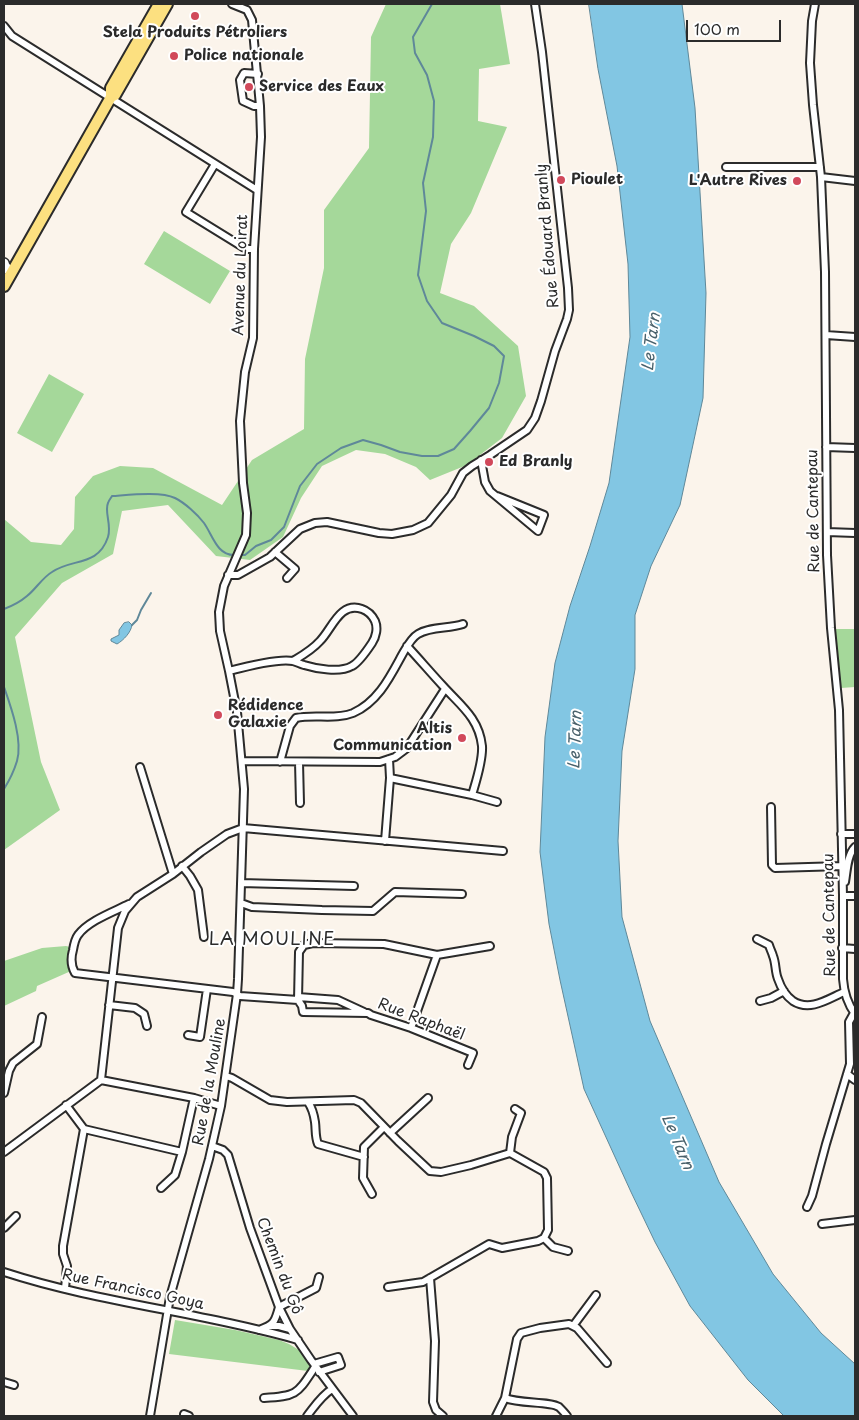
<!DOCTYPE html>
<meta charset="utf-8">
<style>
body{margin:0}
#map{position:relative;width:859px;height:1420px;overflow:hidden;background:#fbf4eb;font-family:"Playpen Sans",sans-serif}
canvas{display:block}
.frame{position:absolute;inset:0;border:5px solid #2b2b2b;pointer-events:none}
.scale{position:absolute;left:686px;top:20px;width:95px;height:22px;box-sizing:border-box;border:2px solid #2b2b2b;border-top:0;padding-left:6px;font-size:15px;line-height:18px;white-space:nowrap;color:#2b2b2b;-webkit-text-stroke:4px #fff;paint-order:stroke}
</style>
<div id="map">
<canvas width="859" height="1420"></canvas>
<div class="frame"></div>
<div class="scale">100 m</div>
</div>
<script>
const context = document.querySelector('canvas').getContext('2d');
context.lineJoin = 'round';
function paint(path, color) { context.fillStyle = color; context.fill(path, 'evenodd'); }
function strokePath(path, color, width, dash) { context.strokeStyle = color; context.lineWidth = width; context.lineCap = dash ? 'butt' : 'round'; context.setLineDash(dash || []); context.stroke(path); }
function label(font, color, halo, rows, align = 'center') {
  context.font = font + ' "Playpen Sans",sans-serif'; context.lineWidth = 4; context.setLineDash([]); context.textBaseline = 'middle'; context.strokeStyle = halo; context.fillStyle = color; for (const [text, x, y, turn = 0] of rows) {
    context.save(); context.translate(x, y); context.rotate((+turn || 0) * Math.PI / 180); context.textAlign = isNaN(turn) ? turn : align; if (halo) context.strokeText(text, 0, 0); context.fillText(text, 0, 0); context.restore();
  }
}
paint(new Path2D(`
 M386,4H500L510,64L479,69L478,121L507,127L471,213L451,244L440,293L474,306L518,346L526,396L502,438L467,465L430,480L416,467L385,454L356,450L322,466L301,498L283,537L250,560L216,556L168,505L122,511L113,554L62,583L15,637L41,762L60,810L4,850V519L31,542L61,545L74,529L75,497L93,476L120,466L153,468L222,505L252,460L304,429L305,359L324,268V210L369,148L371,37Z
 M164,231L230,271L210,304L144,264Z
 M49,374L84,394L52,452L17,433Z
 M834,629H855V687L841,688Z
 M66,946L70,947L68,957L71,971L37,986L36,991L4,1006V961L42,948Z
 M175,1320L235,1330L279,1340L289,1344L299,1350L311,1367L308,1371L169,1354Z`), '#a5d89a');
const water = new Path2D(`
 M589,4H682L695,108L706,293L703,398L680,505L651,566L635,615V669L622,751L618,841L622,917L650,1021L719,1182L773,1274L821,1333L855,1364V1416H784L748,1380L690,1306L655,1242L631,1192L584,1089L560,980L549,924L540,852L545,737L555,663L570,606L590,546L609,483L630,337L628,264L617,166L598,69Z
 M129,622L132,625C131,632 124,640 117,644L111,641V639L119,635V630L124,623Z`);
paint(water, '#82c6e3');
strokePath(water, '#5f8899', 1);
strokePath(new Path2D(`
 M239,555H245L256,546L271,540L284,527L300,486L317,464L341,448L363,440L381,445L400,452L422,456H438L454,449L470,431L489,408L499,383L504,356L494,346L474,336L442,323L427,301L418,275L426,211L423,183L433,137L434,101L427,75L415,53L413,37L432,4
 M4,609C12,606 20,602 27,596C36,589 42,578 52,572C72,558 98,567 108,537C112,525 104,512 108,503C109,500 111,498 112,496C128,495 161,491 175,498C185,503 197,514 204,523C213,536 217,555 234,555
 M132,625L137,620L141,610L151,593
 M4,687C11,707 23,740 17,761C14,771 9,781 4,789`), '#5f8899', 2);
const street = new Path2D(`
 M815,4L812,21L810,63L813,105L821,177L825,272L827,555L831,628L839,710L843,896V979C844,993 847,1003 855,1014
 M4,26L12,36L257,190
 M258,74L244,73L240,80L243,101L254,106H260
 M215,164L186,212L246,249H254
 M726,167H820
 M821,177L855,181
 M826,335L855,337
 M826,447L855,448
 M481,460L485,482L490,491L538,531L544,515L497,496
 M827,532L855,533
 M275,552L295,569L287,578
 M228,575H238L270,557L300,529L315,523L327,522L379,533L392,534L413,530L428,523L451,495L463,473L472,466L490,455L527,430L535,418L541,401L555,351L567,319L569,310L568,288L542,52L535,4
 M407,646C419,659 431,673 443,686C460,705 479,718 482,746C483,761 476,781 472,795
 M229,671C244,667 278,658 293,661C297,662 300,664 304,665C317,669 340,673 352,666C358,663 368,649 372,643C376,637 378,628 375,621C372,615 368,611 362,609C340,601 332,629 320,641C312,650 303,655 293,661
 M242,761L380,762L395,757L407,748L445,689
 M280,762L290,726L296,718C314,714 336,720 353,713C378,702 390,677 402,655C406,648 411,638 418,634C431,626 449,629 463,624
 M299,762L300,803
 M140,767L173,874
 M390,778L472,795L497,802
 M771,807L772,865L775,868L842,866
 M841,834H855
 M385,841L390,778L389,759
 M182,866L190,876L198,890L204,937
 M845,882C847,871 847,855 855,847
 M241,883L354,886
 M843,896H855
 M241,903L252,907L322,910L373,911L395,892L462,894
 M129,904C113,912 88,921 78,935C75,939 74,944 73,950C71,957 71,966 75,973L233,992L240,996L298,1000L302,1006L303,1012L368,1013L371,1015L411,1028L473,1053L468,1065
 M757,939L769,945C770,949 772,952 773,956C776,963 775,972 778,979C781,988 786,996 793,1001C810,1012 828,999 844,992
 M842,948L855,949
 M298,997L338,1000L364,1012
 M298,1000L299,952L304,945L313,943L384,944L437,955L490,946
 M760,1001L771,998L784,991
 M109,1005L135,1008L144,1014L147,1026
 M411,1028L437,955
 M188,1035L200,1037L207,989
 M847,1074L855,1080
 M226,1076L232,1078L270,1100L287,1102L354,1100L361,1103L398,1141L430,1171L441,1172L471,1165L510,1153L544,1172L547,1178L548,1230L544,1238L538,1241L502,1248L489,1244L423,1282L388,1287
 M101,1080L118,928L125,911L137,897L173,874L201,852L227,834L243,828L503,851
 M4,1093L9,1071L13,1063L37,1044L42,1017
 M308,1102C312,1108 314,1115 315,1122C316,1130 315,1137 318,1144L364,1157
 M84,1129L182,1152
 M390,1133L428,1098
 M212,1146L223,1150L228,1155L250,1228L279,1307L290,1329L311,1360L353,1416
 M4,1152L101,1080L194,1098L221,1106
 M510,1153L512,1137L521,1113L515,1109
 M161,1188L175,1175L182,1152L194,1098
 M372,1194L363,1178L364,1147L384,1127
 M807,1207L812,1196L826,1144L850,1064L849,1022L854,1013
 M822,1224L855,1220
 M4,1228L16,1216
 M544,1238L553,1247L568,1251
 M4,1272C99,1303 201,1312 298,1340
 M430,1278L435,1341L433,1402L436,1410L443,1416
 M65,1289L67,1266L63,1254V1246L84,1129L66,1105
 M270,1326H279L290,1329
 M573,1326L596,1295
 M259,1330C274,1325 275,1322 279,1307L316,1288L319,1277
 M314,1364L338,1357L341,1365L319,1372
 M4,1382L14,1385
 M264,1398C298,1396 297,1394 315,1367
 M505,1398C520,1404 550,1401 559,1407C562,1410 565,1413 567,1416
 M184,1414L189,1416
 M150,1416L170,1297L209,1159L221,1106L237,994L238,979L244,789L237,712L229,671L220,631L219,612L224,586L246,535L247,513L243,483L240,421L245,372L253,338L254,249L261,137L260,106L252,20L247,10L232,4
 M307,1416C315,1406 321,1396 332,1389
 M496,1416L505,1398L517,1339L521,1333L540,1328L569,1324L577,1328L607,1363`);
const secondary = new Path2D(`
 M4,263L5,266L11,273`);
const primary = new Path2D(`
 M111,97V88L159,4
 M4,286L111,97L115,95L167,4`);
strokePath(street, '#2b2b2b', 10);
strokePath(secondary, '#2b2b2b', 12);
strokePath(primary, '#2b2b2b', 14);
strokePath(street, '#fff', 6);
strokePath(secondary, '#fff', 9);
strokePath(primary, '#fce080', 10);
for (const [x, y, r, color] of [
 [195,16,5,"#d1495b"],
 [174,56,5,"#d1495b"],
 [249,87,5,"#d1495b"],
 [561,180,5,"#d1495b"],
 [797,181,5,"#d1495b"],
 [489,462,5,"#d1495b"],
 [218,715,5,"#d1495b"],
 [462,738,5,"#d1495b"]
]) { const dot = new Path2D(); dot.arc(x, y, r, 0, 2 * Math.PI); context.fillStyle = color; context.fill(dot); strokePath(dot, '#fff', 2); }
label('bold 15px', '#2b2b2b', '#fff', [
 ["Stela Produits Pétroliers",195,33,"center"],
 ["Police nationale",184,56],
 ["Service des Eaux",259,87],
 ["Pioulet",571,180],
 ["L'Autre Rives",787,181,"right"],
 ["Ed Branly",499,462],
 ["Rédidence",228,706],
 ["Galaxie",228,723],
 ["Altis",452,729,"right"],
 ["Communication",452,746,"right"]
], 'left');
label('15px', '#2b2b2b', '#fff', [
 ["Rue Édouard Branly",548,236,-95],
 ["Avenue du Loirat",241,275,-88],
 ["Rue de Cantepau",814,511,-91],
 ["Rue de Cantepau",830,915,-91],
 ["Rue Raphaël",421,1020,21],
 ["Rue de la Mouline",210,1082,-80],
 ["Chemin du Gô",279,1266,69],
 ["Rue Francisco Goya",133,1290,12]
]);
label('italic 16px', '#49616b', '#fff', [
 ["Le Tarn",652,342,-83],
 ["Le Tarn",576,740,-88],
 ["Le Tarn",677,1142,67]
]);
context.letterSpacing = '1px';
label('18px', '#2b2b2b', '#fff', [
 ["LA MOULINE",272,940]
]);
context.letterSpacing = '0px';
</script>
